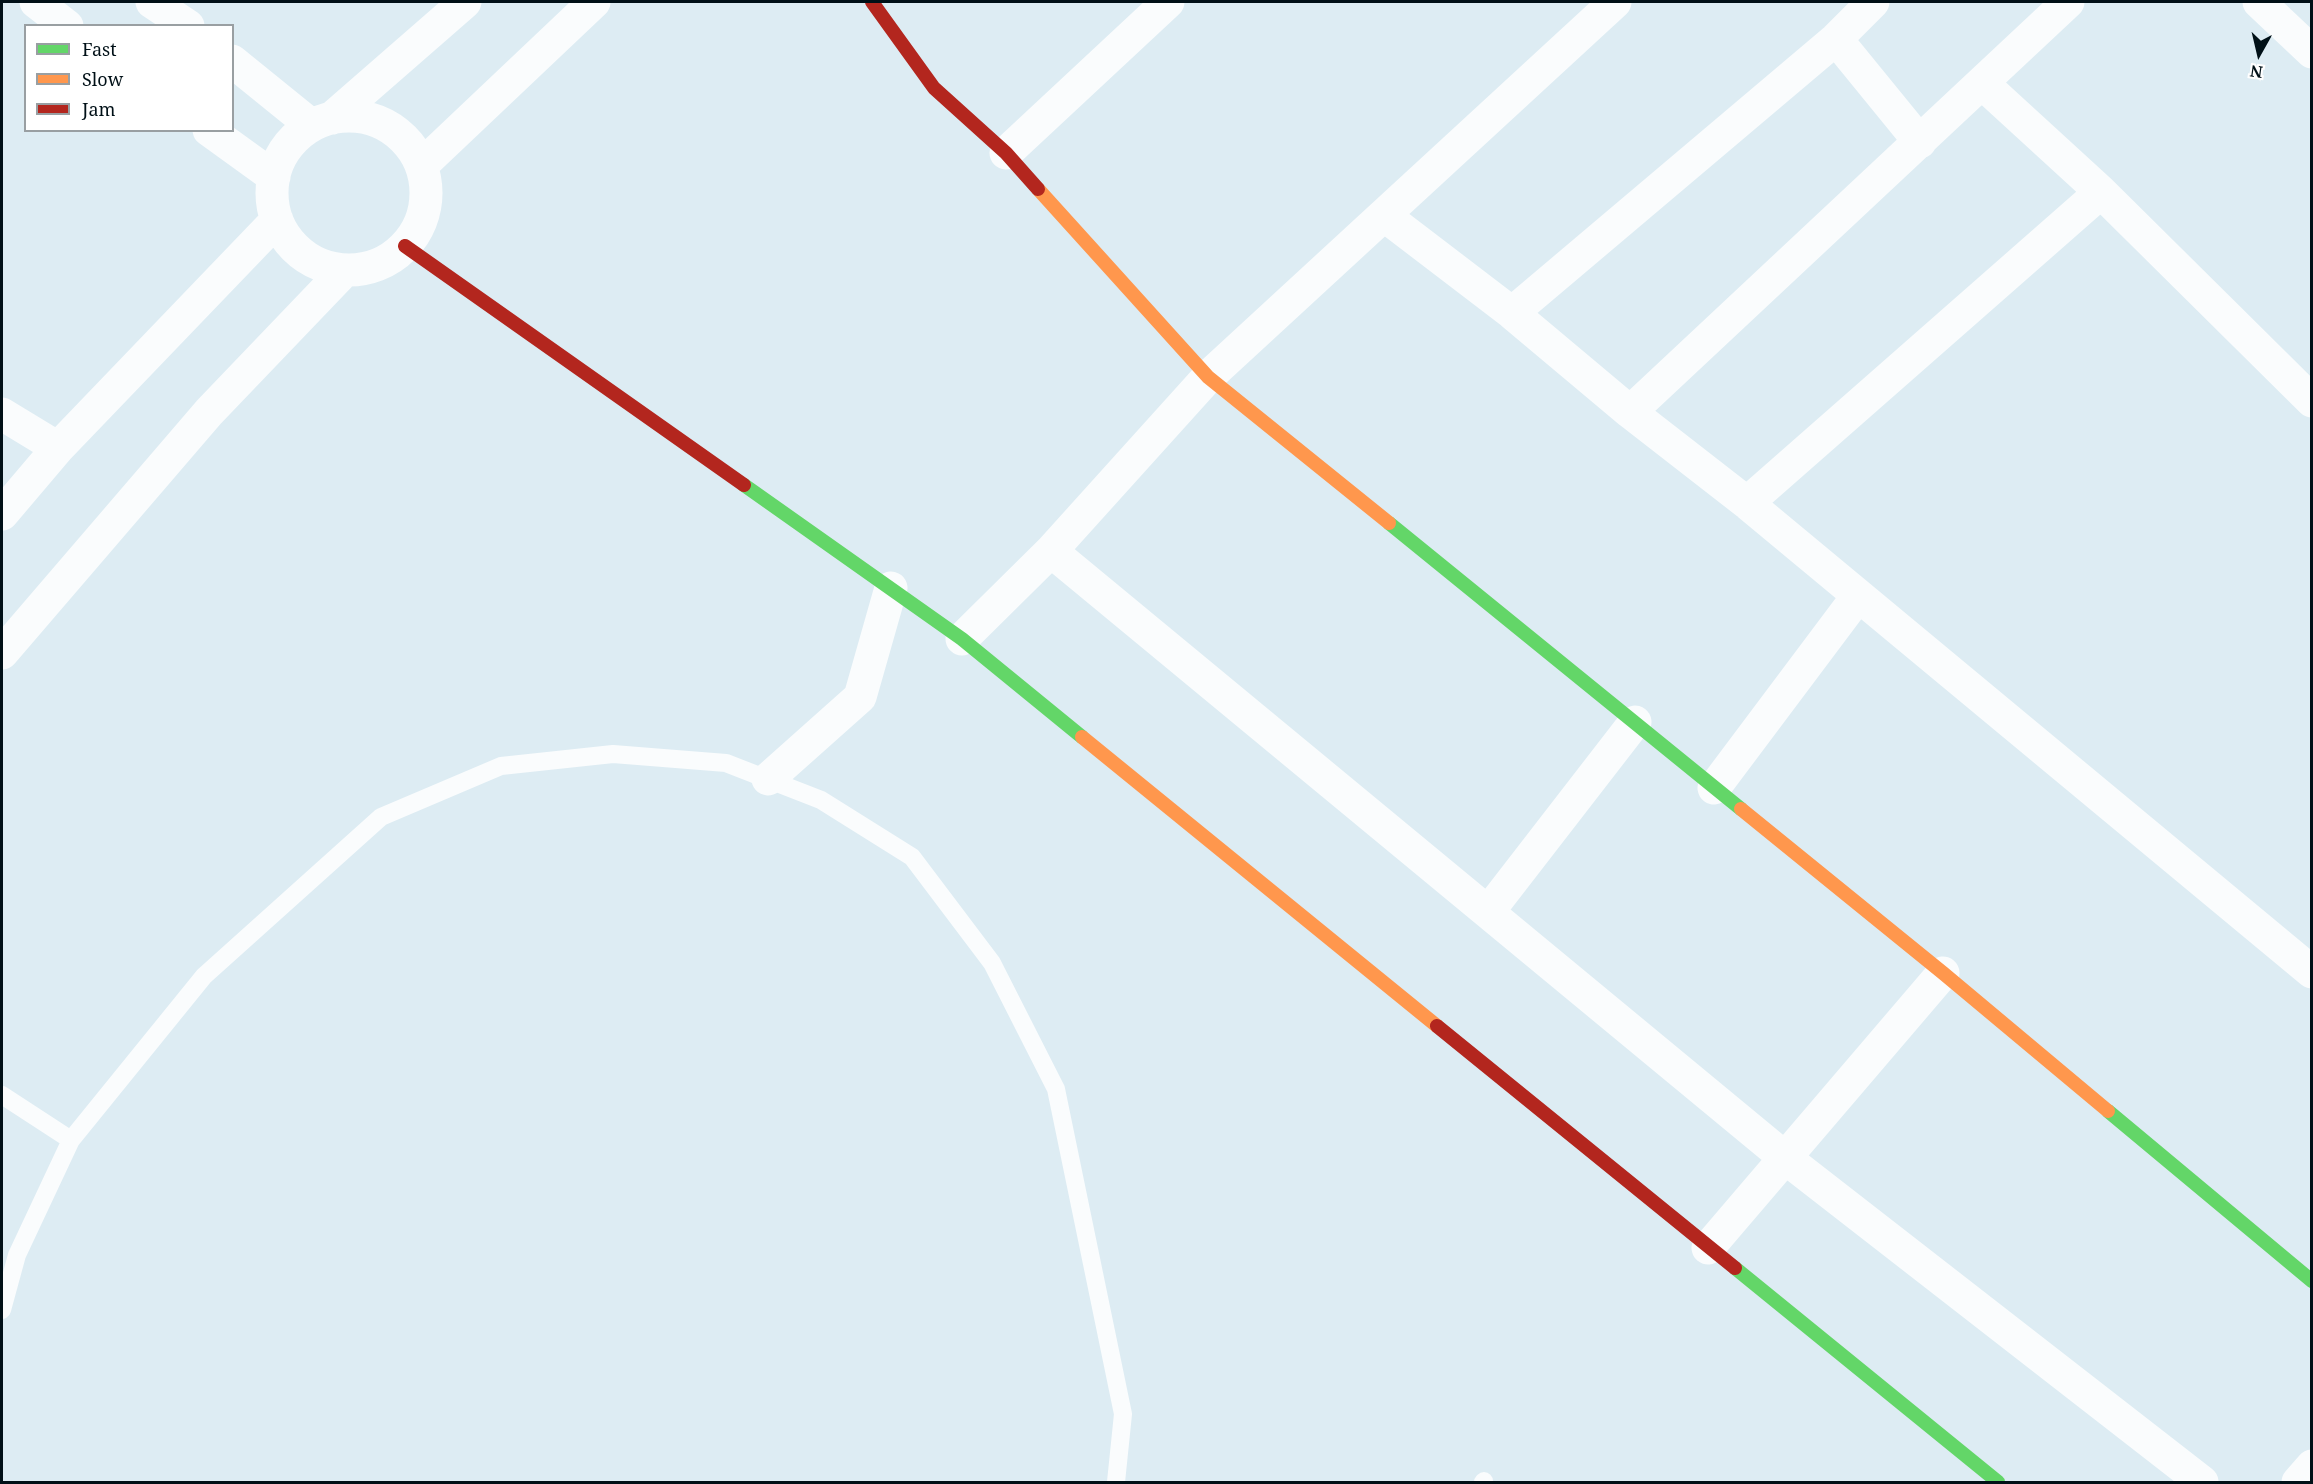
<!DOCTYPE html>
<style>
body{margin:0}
#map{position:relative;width:2313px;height:1484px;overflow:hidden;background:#ddecf3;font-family:"Noto Serif",serif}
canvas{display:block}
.frame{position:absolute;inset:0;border:3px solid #001017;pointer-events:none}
.legend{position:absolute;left:24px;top:24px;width:210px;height:108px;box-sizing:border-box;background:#fff;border:2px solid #999fa2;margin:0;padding:8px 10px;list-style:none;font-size:18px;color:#001017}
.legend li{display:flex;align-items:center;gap:12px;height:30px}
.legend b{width:30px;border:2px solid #999fa2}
.north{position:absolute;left:2229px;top:24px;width:60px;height:60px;-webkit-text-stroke:4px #fff;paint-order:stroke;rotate:188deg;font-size:16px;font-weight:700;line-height:24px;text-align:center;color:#001017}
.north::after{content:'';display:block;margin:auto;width:21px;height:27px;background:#001017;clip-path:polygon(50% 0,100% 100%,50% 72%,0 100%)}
</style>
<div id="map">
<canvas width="2313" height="1484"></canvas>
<div class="frame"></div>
<ul class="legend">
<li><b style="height:8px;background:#63d668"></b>Fast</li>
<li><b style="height:8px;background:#ff974d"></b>Slow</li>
<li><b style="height:8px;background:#b3261e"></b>Jam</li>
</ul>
<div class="north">N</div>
</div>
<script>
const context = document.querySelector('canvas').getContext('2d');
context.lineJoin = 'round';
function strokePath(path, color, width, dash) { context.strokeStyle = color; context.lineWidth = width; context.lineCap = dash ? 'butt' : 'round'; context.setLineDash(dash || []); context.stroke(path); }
strokePath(new Path2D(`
 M2,1095L71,1140
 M2,1310L17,1255L71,1140L204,976L381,817L501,766L613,754L726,763L821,800L912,857L992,963L1056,1089L1123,1414L1116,1482
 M1483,1482L1484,1481`), '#fafcfd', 18);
strokePath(new Path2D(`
 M36,2L67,26
 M152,2L188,26
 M2259,2L2312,52
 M1836,39L1920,142
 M232,61L311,125
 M1982,83L2101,192L2312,401
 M272 193a77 77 0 1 1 154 0a77 77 0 1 1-154 0Z
 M332,118L465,2
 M209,130L274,177
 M1006,153L1168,2
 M422,165L594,2
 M1385,216L1512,313L1630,412L1747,503L2312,972
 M1512,313L1836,39L1873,2
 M1630,412L2068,2
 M2,414L58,448
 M1747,503L2101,192
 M2,514L58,448L277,220
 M1051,551L1784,1157L2202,1482
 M962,639L1051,551L1208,377L1615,2
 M2,653L209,412L345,270
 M768,779L860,697L891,588
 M1714,788L1858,596
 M1488,912L1635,722
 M1708,1248L1943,973
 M2298,1482L2312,1466`), '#fafcfd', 33);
strokePath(new Path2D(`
 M744,485L962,639L1082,737
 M1389,523L1741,809
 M2108,1111L2312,1281
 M1735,1268L1998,1482`), '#63d668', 14);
strokePath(new Path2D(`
 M1038,189L1208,377L1389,523
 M1082,737L1437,1026
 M1741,809L1943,973L2108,1111`), '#ff974d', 14);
strokePath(new Path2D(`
 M872,2L934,88L1006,153L1038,189
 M405,246L744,485
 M1437,1026L1735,1268`), '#b3261e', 14);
</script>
